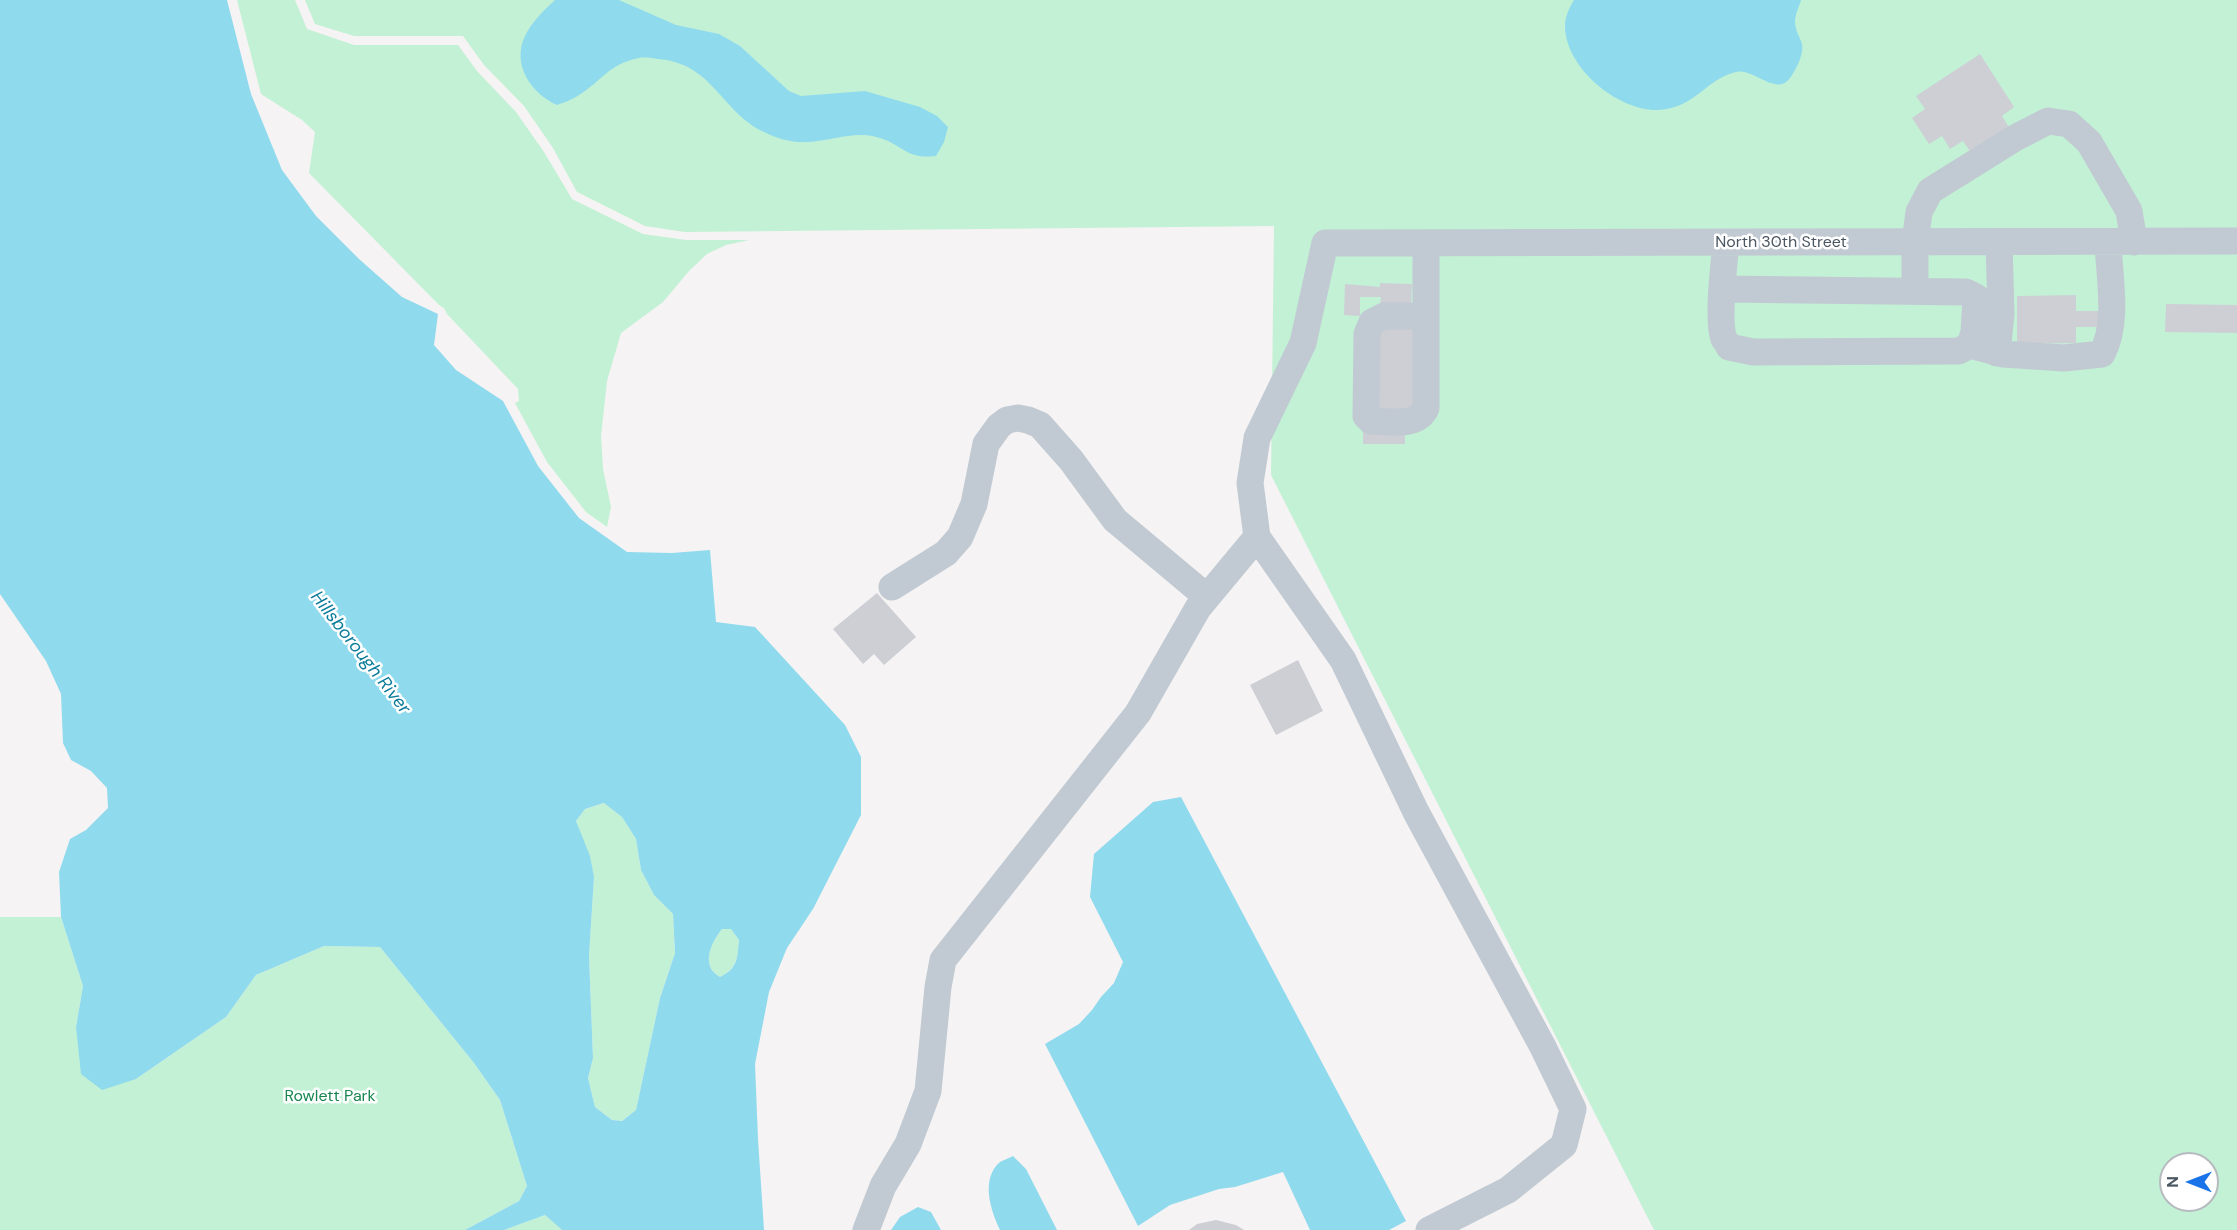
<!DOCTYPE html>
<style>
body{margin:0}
#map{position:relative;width:2237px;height:1230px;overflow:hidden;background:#f5f3f3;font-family:"DM Sans",sans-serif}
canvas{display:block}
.north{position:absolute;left:2159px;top:1152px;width:60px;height:60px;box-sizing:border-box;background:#fff;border:2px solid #b7bbc0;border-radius:50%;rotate:270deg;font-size:16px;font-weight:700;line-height:24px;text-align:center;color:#4a5661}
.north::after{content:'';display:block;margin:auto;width:21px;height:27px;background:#1a73e8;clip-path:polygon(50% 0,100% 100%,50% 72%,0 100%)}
</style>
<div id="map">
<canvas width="2237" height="1230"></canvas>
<div class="north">N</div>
</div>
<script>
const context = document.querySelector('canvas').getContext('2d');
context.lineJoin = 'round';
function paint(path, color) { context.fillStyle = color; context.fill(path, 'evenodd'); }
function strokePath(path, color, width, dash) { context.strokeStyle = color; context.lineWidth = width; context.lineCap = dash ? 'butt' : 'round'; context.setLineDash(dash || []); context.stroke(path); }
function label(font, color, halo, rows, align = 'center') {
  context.font = font + ' "DM Sans",sans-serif'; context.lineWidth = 5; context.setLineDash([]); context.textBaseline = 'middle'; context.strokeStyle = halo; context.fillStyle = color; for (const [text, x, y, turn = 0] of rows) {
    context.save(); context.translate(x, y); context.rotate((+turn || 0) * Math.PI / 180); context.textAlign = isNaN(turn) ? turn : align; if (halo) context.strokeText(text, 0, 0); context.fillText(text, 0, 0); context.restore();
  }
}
paint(new Path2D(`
 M237,0H295L307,29L354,45H458L477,71L516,112L544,152L572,199L643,234L686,240H749L726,245L707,254L689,271L663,302L621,333L607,381L601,436L603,469L611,507L607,527L586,512L547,462L515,403L519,401L518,389L447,314L444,308L439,305L309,173L315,132L302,120L261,94Z
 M305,0H2237V1230H1654L1271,475L1274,226L685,232L645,226L577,192L553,148L524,106L484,65L463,36H354L315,24ZM2171,1164H2207V1200H2171Z
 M605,803L622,817L636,839L641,870L654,895L673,914L675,953L660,998L636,1110L622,1121L612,1120L595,1107L588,1078L593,1058L589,956L594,877L576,821L585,809Z
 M0,917H61L83,986L76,1027L136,1079L226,1017L256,975L324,946L380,947L474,1063L500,1100L527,1186L519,1201L465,1230H0Z
 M722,929H731L739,940C737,959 738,967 720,977C700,966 711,943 722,929Z
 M545,1215L562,1230H504Z`), '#c3f1d5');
paint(new Path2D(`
 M0,0H227L251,94L282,170L316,216L359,259L402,297L438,314L434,345L456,370L503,401L538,466L579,518L627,552L672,553L710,550L716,622L755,627L845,725L861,757V815L813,909L787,948L769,992L755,1064L758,1139L764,1230H562L545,1215L504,1230H465L519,1201L527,1186L500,1100L474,1063L380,947L324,946L256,975L226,1017L136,1079L102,1090L81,1074L76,1027L83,986L61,917L59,872L70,839L86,830L108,808L107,788L91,771L71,760L63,743L61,694L46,661L0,594ZM604,803L622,817L636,839L641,870L654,895L673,914L675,953L660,998L636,1110L622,1121L612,1120L595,1107L588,1078L593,1058L589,956L594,877L590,856L576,821L585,809ZM722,929H731L739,940C737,959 738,968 720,977C700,966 711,943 722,929Z
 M619,0L676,25L719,34L740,46L789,91L801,96L865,91L920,107L937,116L948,127L944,142L936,156C905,160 902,143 876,137C855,131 830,141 808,142C793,143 778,139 764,132C721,112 713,63 658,59C652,58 645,57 639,58C607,64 599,85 574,98C569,101 562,103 557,105C532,94 511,65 525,36C531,23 544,10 555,0Z
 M1574,0H1801C1799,7 1795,15 1795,22C1795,30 1800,37 1802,44C1804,54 1796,70 1790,78C1776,97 1754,68 1736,72C1706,79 1695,108 1659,110C1619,112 1565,68 1565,26C1565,17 1569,8 1574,0Z
 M1181,797L1406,1221L1389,1230H1310L1283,1172L1235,1187L1219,1189L1170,1205L1138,1226L1045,1044L1079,1024L1092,1010L1101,997L1114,983L1123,962L1090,897L1094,854L1153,802Z
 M1013,1156L1026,1169L1057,1230H1000C991,1211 980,1179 1000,1162C1004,1160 1009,1158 1013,1156Z
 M918,1207L931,1212L941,1230H891L900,1217Z`), '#90daee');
paint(new Path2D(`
 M1980,54L2014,107L2002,116L2010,129L1972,154L1963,141L1950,149L1942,136L1929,144L1912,118L1925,109L1916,96Z
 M1380,283L1412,284L1411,306H1380L1381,297H1360V316L1344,315L1345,284L1380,287Z
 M2076,295V311H2106V327H2076V343L2017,344V296Z
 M2166,304L2237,305V333L2165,332Z
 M1379,323H1417V413H1378Z
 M1405,428V444H1363V429Z
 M877,593L916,637L884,665L874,654L863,664L833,629Z
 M1298,660L1323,711L1276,735L1250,685Z
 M1216,1220L1236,1225L1244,1230H1189L1197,1224Z`), '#cdcfd5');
strokePath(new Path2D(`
 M1723,289L1966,292L1976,297L1974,332L1970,345L1959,351L1753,352L1729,347C1729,346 1724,339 1724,339C1717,321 1724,264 1726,243
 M1915,291V243L1919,212L1930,191L2015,138L2048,121L2069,124L2089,142L2129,211L2134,242
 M1426,316H1384L1372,322L1367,334L1366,416L1371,421C1389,421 1417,428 1426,408V243
 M1970,345L2003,354L2064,358L2102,354C2119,322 2109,277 2108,242
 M1997,353L2001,314L1999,242
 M892,587L946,553L960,537L974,504L986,444L999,426L1007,420L1018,418L1028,420L1040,425L1071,460L1115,520L1207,597
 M866,1230L883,1186L908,1144L928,1091L938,987L943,960L1138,713L1198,608L1257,537
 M1429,1230L1508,1190L1564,1145L1573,1109L1543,1047L1416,812L1343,660L1257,537L1250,483L1257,438L1303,343L1325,243L2237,241`), '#c1cad2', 27);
label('16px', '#4a5661', '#fff', [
 ["North 30th Street",1781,243]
]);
label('16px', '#17864f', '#fff', [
 ["Rowlett Park",330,1097]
]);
label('italic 18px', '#0c7c9b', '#fff', [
 ["Hillsborough River",360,653,52]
]);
</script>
